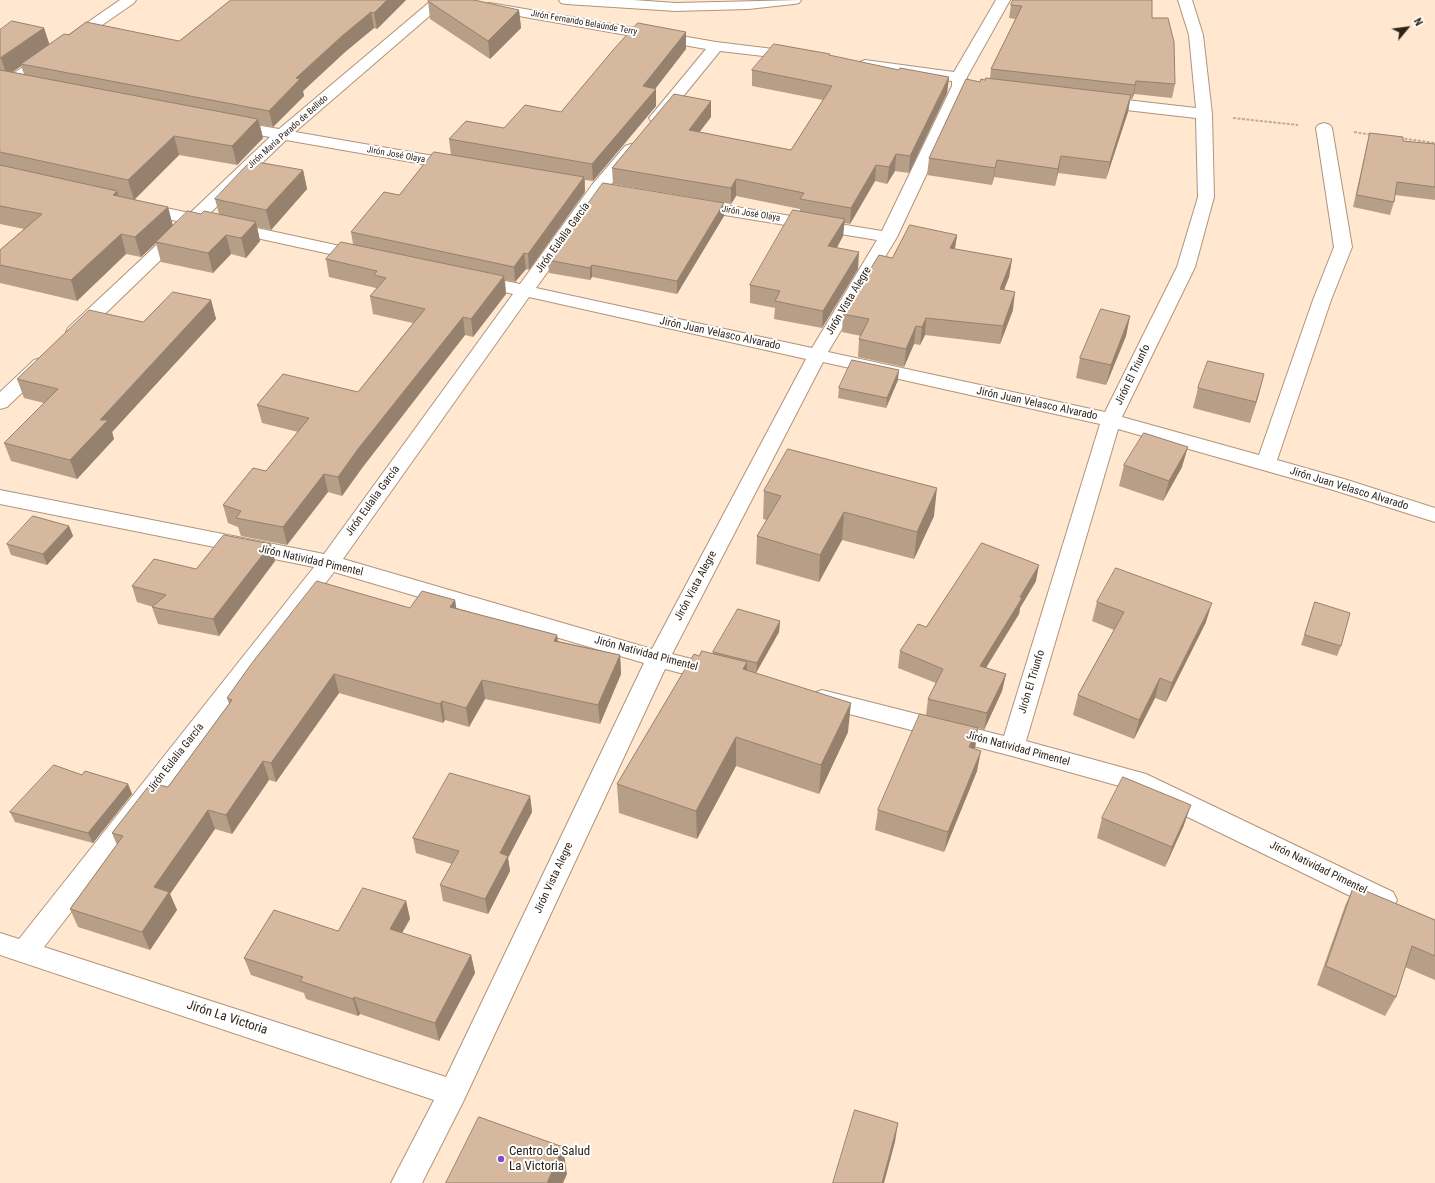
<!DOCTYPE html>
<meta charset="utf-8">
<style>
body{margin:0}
#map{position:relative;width:1435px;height:1183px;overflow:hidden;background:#ffe7d0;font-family:"Roboto Condensed",sans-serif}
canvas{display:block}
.north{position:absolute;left:1387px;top:8px;width:40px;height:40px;-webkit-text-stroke:3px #fff;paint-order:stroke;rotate:61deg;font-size:11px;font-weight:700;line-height:16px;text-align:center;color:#2e2319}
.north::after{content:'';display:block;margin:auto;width:14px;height:18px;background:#2e2319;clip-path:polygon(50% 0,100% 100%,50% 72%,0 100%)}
</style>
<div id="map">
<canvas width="1435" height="1183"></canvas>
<div class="north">N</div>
</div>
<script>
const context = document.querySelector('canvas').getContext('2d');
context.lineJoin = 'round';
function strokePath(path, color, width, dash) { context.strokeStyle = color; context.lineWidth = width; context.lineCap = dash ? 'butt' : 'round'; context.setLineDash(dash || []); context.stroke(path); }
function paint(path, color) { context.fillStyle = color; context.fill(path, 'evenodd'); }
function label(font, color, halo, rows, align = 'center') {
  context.font = font + ' "Roboto Condensed",sans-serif'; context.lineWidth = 4; context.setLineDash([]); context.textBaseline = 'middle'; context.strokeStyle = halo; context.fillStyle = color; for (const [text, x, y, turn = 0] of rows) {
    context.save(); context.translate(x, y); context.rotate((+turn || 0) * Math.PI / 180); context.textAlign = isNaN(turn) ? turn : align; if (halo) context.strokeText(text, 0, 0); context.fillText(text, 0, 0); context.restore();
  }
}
const minor = new Path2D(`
 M120,0H136L134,3L14,86L9,88L4,86L1,83L4,80Z
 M432,0H448L295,132L457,160L463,162L465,165L463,168L457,170L286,140L206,217L368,252L371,256L368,260L362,261L197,225L82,336L75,338L68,336L66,332L68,328L181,222L136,212L134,208L136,204L142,203L190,213L270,137L226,129L224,126L226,123L232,121L279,129Z
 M996,0H1010L967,77L968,86L897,237L828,352L1105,412L1177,267L1198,197L1196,118L1100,107L1095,105L1092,102L1095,99L1100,97L1196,108L1189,35L1178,0H1192L1203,35L1212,114L1214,197L1195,267L1122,417L1259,455L1313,300L1334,247L1316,128L1318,125L1324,123L1330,125L1332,128L1352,247L1331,300L1277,460L1344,479L1435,508V522L1330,489L1118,429L1026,741L1146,774L1393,892L1397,900L1393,908L1384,911L1375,908L1130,789L1012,756L814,705L810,699L814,693L822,690L1004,736L1100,424L823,362L672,654L723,667L727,673L723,679L715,682L665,669L463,1102L422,1183H391L434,1100L0,955V933L19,939L314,567L0,504V490L324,554L513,294L470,284L467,280L470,276L476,275L520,284L592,185L625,146L631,144L637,146L639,149L604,193L536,288L812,348L877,240L694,210L688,209L686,205L688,201L694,200L882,231L952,86V81L865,70L860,68L857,65L860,62L865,60L954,72ZM529,297L806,359L652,649L343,559ZM334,572L644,663L446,1077L44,947Z
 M490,3L716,42L798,52L803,53L805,56L803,59L798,60L720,51L663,121L657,123L651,121L649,118L706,49L485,10L483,7L485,4Z
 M41,358L48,360L50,364L48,368L7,407L0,409V392L34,360Z`);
const highway = new Path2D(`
 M559,0H633L676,3L801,0L799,3L794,4L748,9L676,11L566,4L561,3Z`);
strokePath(minor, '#b0947a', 2);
strokePath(highway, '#b0947a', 2);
strokePath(new Path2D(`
 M1233,118L1298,125
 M1354,132L1373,135
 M1400,138L1435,143`), '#bfab98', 2, [3, 1.5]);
paint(minor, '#fff');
paint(highway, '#fff');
paint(new Path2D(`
 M231,0H406L377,29L374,28L345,52L303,91L304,96L273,127L260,125L263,138L237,165L179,155L134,200L168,207L173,226L201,214H219L215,199L303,170L307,189L271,230L257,227L260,241L246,258L231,254L213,273L161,262L156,243L141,257L126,254L77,301L0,283V250L24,229L0,224V30L44,28L49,44L69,35L179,41ZM21,66L24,74L13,72Z
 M428,1L519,10L521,28L490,59L430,19Z
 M1011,5L1152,18L1175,84L1172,98L1134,94L1132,99H1130L1128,112L1106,179L1058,173L1055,186L994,177L992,185L927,175L929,158L980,82L990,78L991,69L1016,19L1009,18Z
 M686,32V49L655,89H656V106L593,181L585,180V192L529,270L526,269L515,282L505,280L506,294L473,337L465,335L362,468L342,496L328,492L287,545L241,536L238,527L228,523L223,505L266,471L298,432L262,423L257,405L358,392L413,323L373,314L370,296L376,289V288L329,277L326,259L353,244L351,232L451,155L449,139L504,128L561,112Z
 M830,54V56L899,70L949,77L947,93L909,173L895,171L887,184L875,181L850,224L844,223L843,236L837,248L858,269L822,328L774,319L775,308L750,303V285L800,211V209L736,196L731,204L613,184L612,168L711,117L699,132L791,150L823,100L752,86V70Z
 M1370,133L1403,141L1435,144V200L1395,195L1394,202L1390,215L1353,207L1367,145Z
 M724,203V216L677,294L592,277L590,280L549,273L548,260Z
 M957,235L955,249L1012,259L1009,277L1004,290L1013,310L1000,344L925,335L920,345L914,344L904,367L858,357L859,339L861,336L842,332L843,314L892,258Z
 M211,300L216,319L112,432L114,439L77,479L11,461L4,443L44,403L24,398L17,379L143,322Z
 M1130,316L1126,336L1106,385L1076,378L1080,358Z
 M898,380L886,408L838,398L839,388Z
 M1198,388L1259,394L1250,423L1193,408Z
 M1124,465L1182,467L1163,501L1119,486Z
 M764,491L934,516L914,559L842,540L819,582L756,564L757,536L767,520L763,519Z
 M69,526L73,536L47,565L11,555L7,544Z
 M275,561L219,636L158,624L152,607H153L137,602L132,586L196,569Z
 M1036,581L1020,608L1019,614L986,668L1006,674L1002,691L984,730L978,728L975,749L977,771L944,852L875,830L878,810L926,715L928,699L936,683L898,668L900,651L926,627Z
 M455,600L456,609L557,635L558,641L620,655L621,674L600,724L485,699L469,727L445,720L443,723L339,693L276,782L269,780L232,834L215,829L170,894L177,910L150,950L78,927L70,909L117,845L112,833L168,787L229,704L227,698L410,608Z
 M1097,602L1206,622L1166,702L1155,698L1134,739L1073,715L1078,695L1114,630L1092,621Z
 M1315,602L1341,646L1337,656L1301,645Z
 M780,621L779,632L756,673L848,732L819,794L736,766L697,839L619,813L617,784L699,656L713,653V652Z
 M82,775L128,784L132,794L93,843L15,822L10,812Z
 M530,796L532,812L508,858L510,871L488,914L443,901L440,885L452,864L416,853L413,838Z
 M1102,818L1184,825L1165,867L1097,838Z
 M1354,886L1435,920V980L1405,967L1396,997L1385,1016L1317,985L1345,906Z
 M406,901L410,919L402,933L471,955L475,973L439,1041L360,1014L358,1016L306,999L304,993L251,975L244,958L338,931Z`), '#b79e87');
paint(new Path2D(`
 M387,0H406L377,29L374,13Z
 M519,10L521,28L490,59L488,41Z
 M371,12L374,28L345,52L303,91L304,96L273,127L269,111L296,78L342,36Z
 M44,28L50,46L21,64V66L7,76L1,58Z
 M686,32V49L645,102L656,89V106L593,181L592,164L643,86Z
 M949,77L947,93L909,173L910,156Z
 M1136,81L1134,94L1132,99L1135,85Z
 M1131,95L1128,112L1106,179L1110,162Z
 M711,101V117L689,146V130Z
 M258,119L263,138L237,165L232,146Z
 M174,136L179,155L134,200L128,180Z
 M896,154L895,171L887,184L889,167Z
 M1061,156L1058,173L1055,186L1058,169Z
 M997,160L994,177L992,185L995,168Z
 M876,165L875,181L850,224L851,208Z
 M303,170L307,189L271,230L266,210Z
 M584,177L585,192L529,270L528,254Z
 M736,179V196L731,204V188Z
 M117,191L123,211L113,195Z
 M724,203V216L677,294V281Z
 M168,207L173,227L141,257L135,237Z
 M845,219L843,236L827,264L828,246Z
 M256,222L260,241L246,258L241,238Z
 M121,234L126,254L77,301L71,280Z
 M226,235L231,254L213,273L208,253Z
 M957,235L954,253L950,248Z
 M859,252L858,269L822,328L823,311Z
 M524,253L526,269L515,282L514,267Z
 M1012,259L1009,277L997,307L1000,289Z
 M592,265V277L590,280V268Z
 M504,276L506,294L473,337L471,319Z
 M1015,292L1013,310L1000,344L1003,326Z
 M211,300L216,319L112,432L114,439L77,479L70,460L100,420Z
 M1130,316L1126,336L1106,385L1111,365Z
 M463,317L465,335L362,468L342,496L338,477L358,449Z
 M926,318L925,335L920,345L922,327Z
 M916,326L914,344L904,367L906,349Z
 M899,370L898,380L886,408L887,398Z
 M1264,374L1259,394L1250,423Z
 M1188,447L1182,467L1163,501L1169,481Z
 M324,474L328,492L287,545L283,527Z
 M937,488L934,516L914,559L917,532Z
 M844,512L842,540L819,582L820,555Z
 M69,526L73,536L47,565L43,554Z
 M271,544L275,561L219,636L213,619Z
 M1039,565L1036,581L1020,608L1019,614L977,682L980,666L1020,597Z
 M455,600L458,619L450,607Z
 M1212,603L1206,622L1166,702L1172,683Z
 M780,621L779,632L756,673L757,663Z
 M557,635L559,654L554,641Z
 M620,655L621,674L600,724L598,705Z
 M747,662V691L743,669Z
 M334,674L339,693L276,782L271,763Z
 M1006,674L1002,691L984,730L987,713Z
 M1160,678L1155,698L1134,739L1139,720Z
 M482,680L485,699L469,727L466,708Z
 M442,701L445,720L443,723L440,704Z
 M851,703L848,732L819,794L821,765Z
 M978,728L975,748L966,767L969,747Z
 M736,737V766L697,839L696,811Z
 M981,751L977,771L944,852L948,832Z
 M263,761L269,780L232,834L226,815Z
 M128,784L132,794L93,843L88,833Z
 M530,796L532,812L508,858L510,871L488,914L485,899L500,853Z
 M1191,805L1184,825L1165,867L1172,847Z
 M208,810L215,829L170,894L177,910L150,950L142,932L154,887Z
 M406,901L410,919L394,947L390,929Z
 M471,955L475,973L439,1041L435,1023Z
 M354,997L360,1014L358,1016L353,999Z
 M898,1123L895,1142L884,1183H882Z
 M563,1147L567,1174L563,1183H547Z`), '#95816e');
const building = new Path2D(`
 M231,0H387L374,13L371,12L342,36L296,78L300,79L269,111L21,64L64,34L69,35L86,22L179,41Z
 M429,0H474L519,10L488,41L428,1Z
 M1013,0H1152V18H1168L1174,42L1175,84L1136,81L1135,85L991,69L1022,6L1011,5Z
 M12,21L44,28L0,58V30Z
 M638,23L686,32L643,86L656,89L592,164L449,139L466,121L504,128L525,105L561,112L614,49Z
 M774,44L830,54L829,55L899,70L900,68L949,77L910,156L896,154L889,167L876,165L851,208L800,199L804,193L736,179L731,188L612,168L674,94L711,101L689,130L791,150L832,86L752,70Z
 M0,70L258,119L232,146L174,136L128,180L0,152Z
 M986,78L1131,95L1110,162L1061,156L1058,169L997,160L995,168L929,158L966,79L980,82L981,79L985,80Z
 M1370,133L1403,137V141L1435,144V187L1397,182L1394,202L1357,195Z
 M434,152L584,177L528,254L524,253L514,267L351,232L384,192L399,195Z
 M251,161L303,170L266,210L215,199Z
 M0,165L117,191L113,195L168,207L135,237L121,234L71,280L0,265V250L42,214L0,206Z
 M603,183L724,203L677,281L592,265L590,268L548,260Z
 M793,210L845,219L828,246L859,252L823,311L775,301L780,291L750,285Z
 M188,211L201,214L204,211L256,222L241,238L226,235L208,253L156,242Z
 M910,225L957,235L950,248L1012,259L1000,289L1015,292L1003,326L926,318L922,327L916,326L906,349L859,339L869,319L843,314L879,255L892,258Z
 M341,242L504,276L471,319L463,317L358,449L338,477L324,474L283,527L236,518L241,511L223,505L253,468L266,471L309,418L257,405L283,374L358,392L425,309L370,296L386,278L374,275L377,271L326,259Z
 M173,292L211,300L100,420H108L70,460L4,443L58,389L17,379L89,310L143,322Z
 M1101,309L1130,316L1111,365L1080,358Z
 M852,360L899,370L887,398L839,388Z
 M1208,361L1264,374L1256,402L1198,388Z
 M1144,433L1188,447L1169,481L1124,465Z
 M788,449L937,488L917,532L844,512L820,555L757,536L781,496L764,491Z
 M33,516L69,526L43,554L7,544Z
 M224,535L271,544L213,619L152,607L166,595L132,586L154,559L196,569Z
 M982,543L1039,565L1020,597L1022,598L980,666L1006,674L987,713L928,699L943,669L900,651L918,624L926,627Z
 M1116,568L1212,603L1172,683L1160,678L1139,720L1078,695L1124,612L1097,602Z
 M317,581L410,608L422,591L455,600L450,607L557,635L554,641L620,655L598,705L482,680L466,708L442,701L440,704L334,674L271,763L263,761L226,815L208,810L154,887L169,892L142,932L70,909L123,836L112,833L151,783L168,787L232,700L227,698L252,663Z
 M1315,602L1350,613L1341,646L1305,635Z
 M738,609L780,621L757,663L713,652Z
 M702,651L747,662L743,669L851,703L821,765L736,737L696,811L617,784L694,654L699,656Z
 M920,714L978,728L969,747L981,751L948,832L878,810Z
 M54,765L82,775L85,771L128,784L88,833L10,812Z
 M450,773L530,796L500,853L508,856L485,899L440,885L459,851L413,838Z
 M1123,777L1191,805L1172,847L1102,818Z
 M1354,886L1435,920V956L1412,946L1396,997L1326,966Z
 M363,888L406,901L390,929L471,955L435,1023L354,997L353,999L300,981L303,977L244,958L274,910L338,931Z
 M855,1110L898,1123L882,1183H833Z
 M479,1117L563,1147L547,1183H446Z`);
paint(building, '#d5b89d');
strokePath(building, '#95816e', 1);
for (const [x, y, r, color] of [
 [501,1159,4,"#8150c8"]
]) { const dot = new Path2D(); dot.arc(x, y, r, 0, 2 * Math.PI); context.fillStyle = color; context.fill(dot); strokePath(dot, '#fff', 1.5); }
label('9px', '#2e2319', '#fff', [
 ["Jirón Fernando Belaúnde Terry",584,23,10],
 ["Jirón María Parado de Bellido",288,132,-42],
 ["Jirón José Olaya",396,155,10],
 ["Jirón José Olaya",751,214,9]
]);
label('11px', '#2e2319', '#fff', [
 ["Jirón Eulalia García",563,238,-54],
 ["Jirón Vista Alegre",849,301,-59],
 ["Jirón Juan Velasco Alvarado",720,334,12],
 ["Jirón El Triunfo",1133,375,-64],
 ["Jirón Juan Velasco Alvarado",1037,404,12],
 ["Jirón Juan Velasco Alvarado",1349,489,17],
 ["Jirón Eulalia García",373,501,-54],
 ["Jirón Natividad Pimentel",311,561,13],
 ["Jirón Vista Alegre",696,586,-62],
 ["Jirón Natividad Pimentel",646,654,15],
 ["Jirón El Triunfo",1032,682,-73],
 ["Jirón Natividad Pimentel",1018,749,15],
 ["Jirón Eulalia García",176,758,-52],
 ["Jirón Natividad Pimentel",1318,868,26],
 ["Jirón Vista Alegre",554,878,-65]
]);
label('13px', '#2e2319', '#fff', [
 ["Jirón La Victoria",227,1018,18]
]);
label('13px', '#2e2319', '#fff', [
 ["Centro de Salud",509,1152],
 ["La Victoria",509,1167]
], 'left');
</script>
